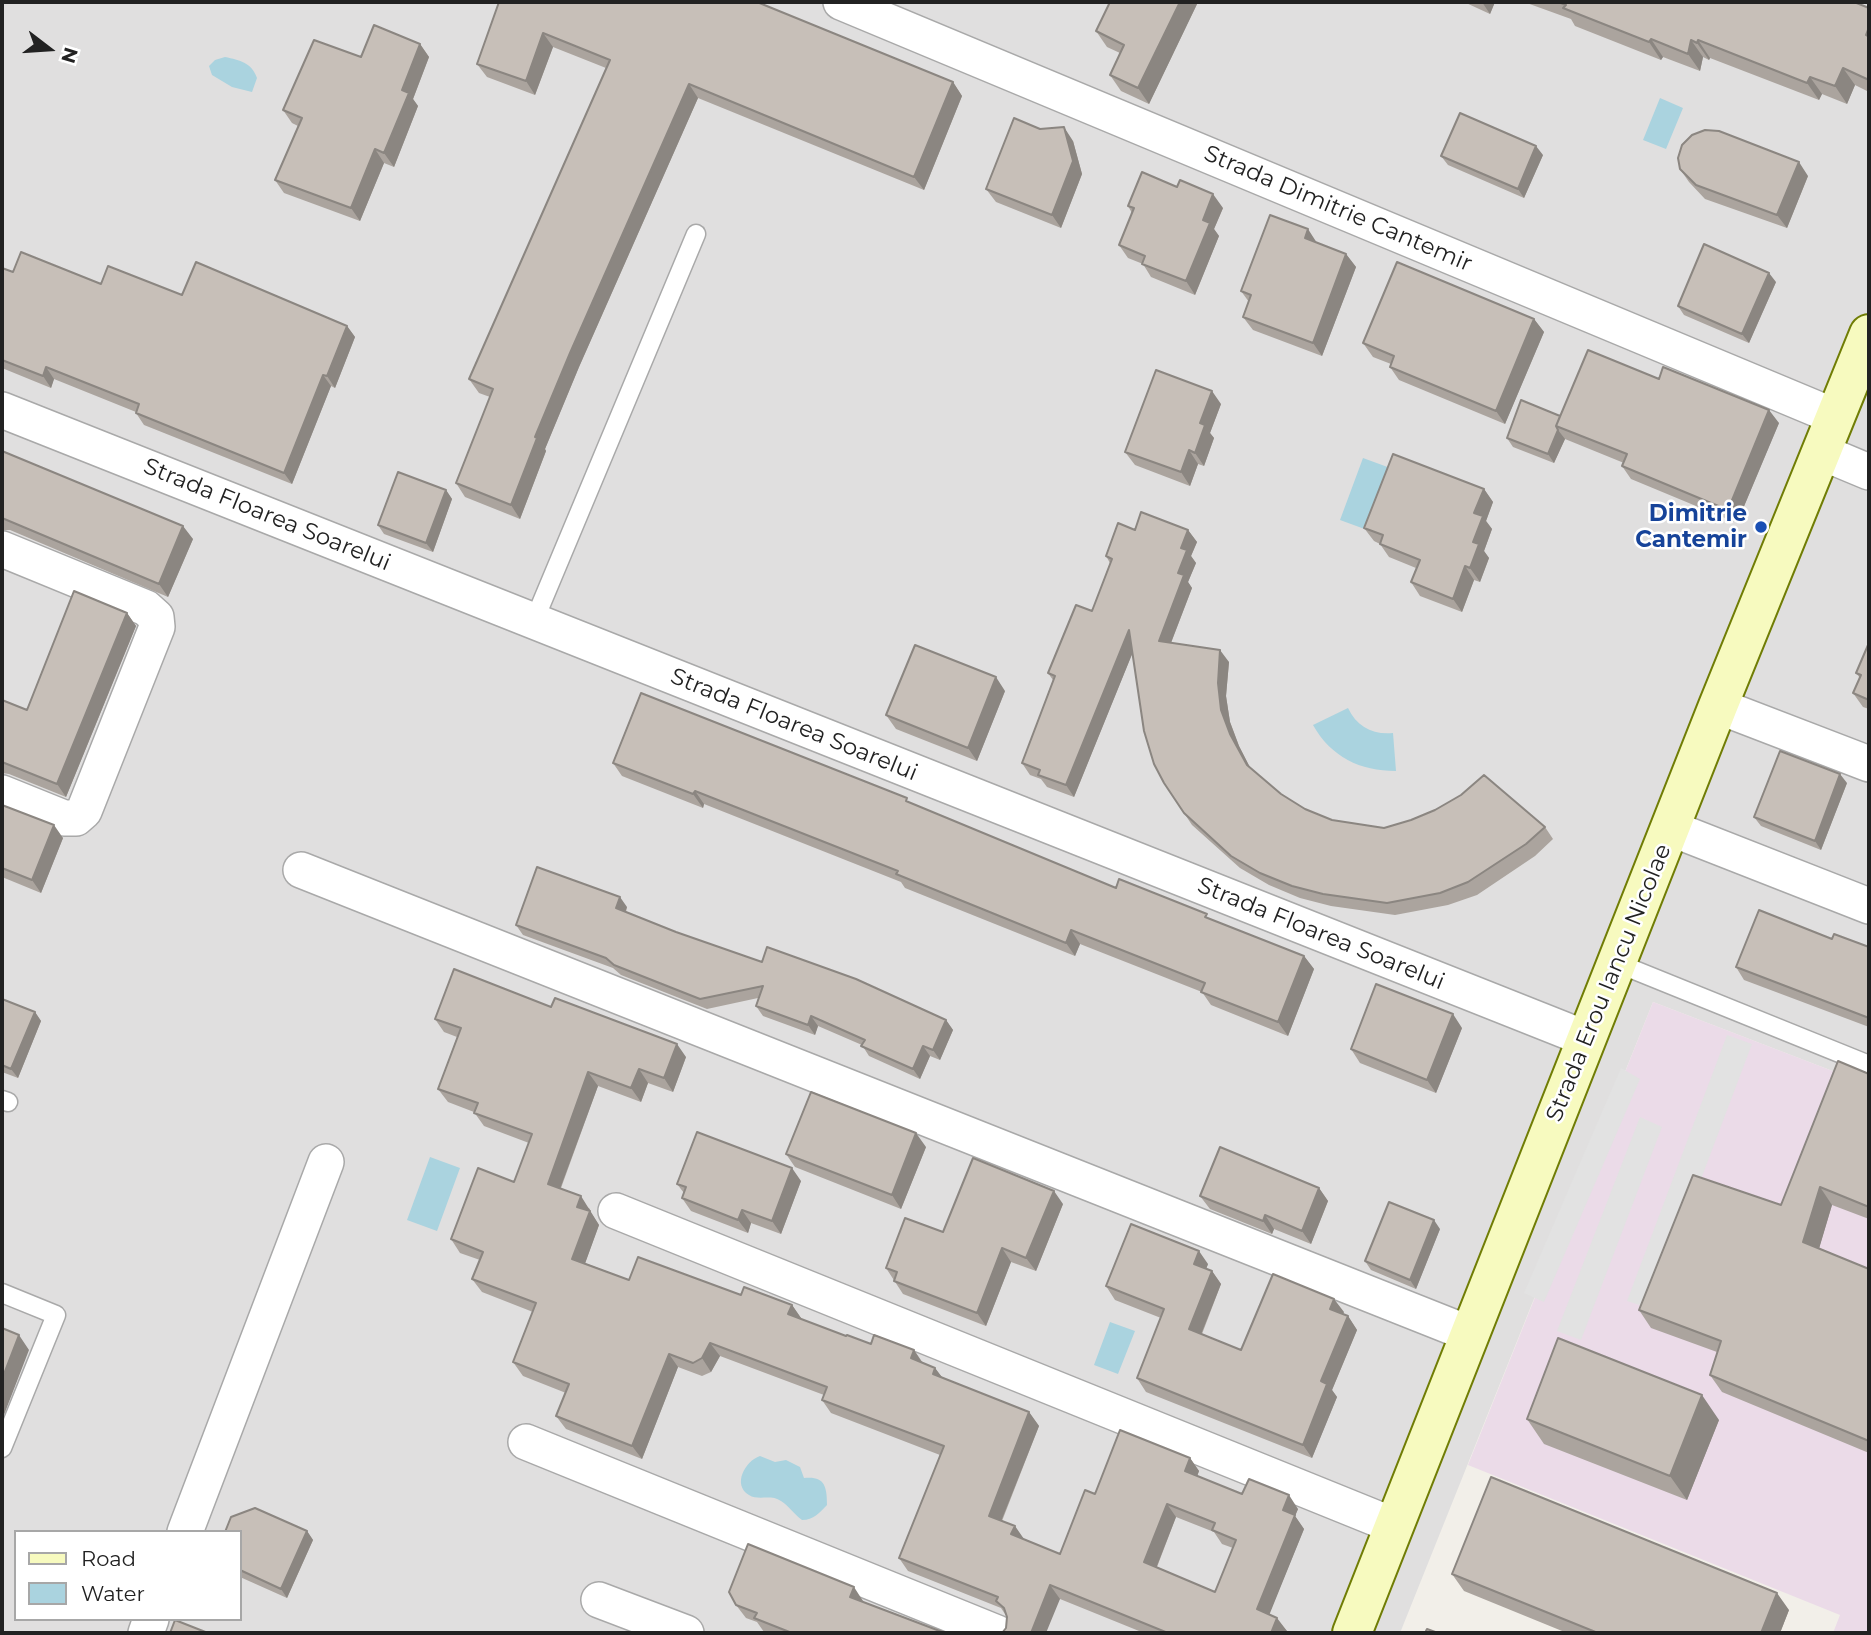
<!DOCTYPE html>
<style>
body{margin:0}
#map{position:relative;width:1871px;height:1635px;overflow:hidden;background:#f2efe9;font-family:Montserrat,sans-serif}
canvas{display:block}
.frame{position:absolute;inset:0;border:4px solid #222;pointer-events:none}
.legend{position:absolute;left:14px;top:1530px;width:228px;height:91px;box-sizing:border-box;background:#fff;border:2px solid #a7a7a7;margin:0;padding:9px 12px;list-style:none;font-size:21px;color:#222}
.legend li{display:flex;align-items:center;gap:14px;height:35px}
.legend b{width:35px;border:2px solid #a7a7a7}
.north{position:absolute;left:14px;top:14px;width:70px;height:70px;-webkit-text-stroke:5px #fff;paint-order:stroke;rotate:107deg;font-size:19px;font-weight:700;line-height:28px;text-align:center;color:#222}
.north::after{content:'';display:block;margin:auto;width:24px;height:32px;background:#222;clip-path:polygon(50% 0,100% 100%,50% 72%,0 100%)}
</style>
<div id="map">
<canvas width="1871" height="1635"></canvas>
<div class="frame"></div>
<ul class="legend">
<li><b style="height:9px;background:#f7fabf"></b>Road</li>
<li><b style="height:19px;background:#aad3df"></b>Water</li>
</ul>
<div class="north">N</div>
</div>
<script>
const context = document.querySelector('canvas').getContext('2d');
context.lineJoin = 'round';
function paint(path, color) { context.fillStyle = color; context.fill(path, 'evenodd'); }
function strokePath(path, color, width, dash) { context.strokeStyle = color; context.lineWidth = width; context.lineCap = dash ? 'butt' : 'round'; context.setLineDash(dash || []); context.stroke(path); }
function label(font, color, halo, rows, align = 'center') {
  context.font = font + ' Montserrat,sans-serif'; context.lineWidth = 5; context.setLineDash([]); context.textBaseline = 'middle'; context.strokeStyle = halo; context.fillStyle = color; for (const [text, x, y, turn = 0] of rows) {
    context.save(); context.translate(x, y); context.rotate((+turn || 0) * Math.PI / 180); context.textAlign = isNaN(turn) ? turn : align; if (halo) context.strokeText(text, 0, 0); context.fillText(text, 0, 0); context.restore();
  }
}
paint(new Path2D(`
 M2,2H1869V1085L1653,1002L1400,1633H2ZM16,1532H240V1619H16Z`), '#e0dfdf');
paint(new Path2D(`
 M1653,1002L1869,1085V1633H1833L1840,1615L1468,1465Z`), '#ebdbe8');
paint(new Path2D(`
 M1727,1035L1752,1044L1652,1309L1627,1301Z
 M1621,1068L1640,1079L1544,1302L1524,1293Z
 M1640,1117L1662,1127L1581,1340L1557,1331Z`), '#e2e2e2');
paint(new Path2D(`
 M225,57C240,60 252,63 257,78L252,92L232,87L212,75L209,66L215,60Z
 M1660,98L1683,108L1666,149L1643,140Z
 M1363,458L1393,469L1370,531L1340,520Z
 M1348,708C1357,727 1373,735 1393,733L1396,771C1360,771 1331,757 1313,725Z
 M430,1157L460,1168L437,1231L407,1220Z
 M1110,1322L1135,1331L1118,1374L1094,1365Z
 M760,1456L775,1462L786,1460L800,1467L804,1478C824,1476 827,1485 827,1505C819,1513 814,1520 802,1520C794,1514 789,1506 781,1501C771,1494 758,1501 749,1495C732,1485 745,1461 760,1456Z`), '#aad3df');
const lane = new Path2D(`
 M534,621L696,234
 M1617,963L1869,1065
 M2,1100L8,1102
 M2,1293L56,1315L2,1448`);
const street = new Path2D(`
 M841,2L1836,417
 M2,410L1587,1039
 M1821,452L1869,472
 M2,549L146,608L156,617L157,627L84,811L76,818H64L2,793
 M1718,706L1869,764
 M1670,828L1869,906
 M301,870L1470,1334
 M616,1211L1395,1526
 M526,1442L997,1633
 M185,1532L326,1162
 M599,1600L686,1633
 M146,1633L151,1619`);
const secondary = new Path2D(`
 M1352,1633L1718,706L1869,334`);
strokePath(lane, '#a9a9a9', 21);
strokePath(street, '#a9a9a9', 38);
strokePath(secondary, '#707d05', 42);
strokePath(lane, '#fff', 18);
strokePath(street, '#fff', 35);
strokePath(secondary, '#f7fabf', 38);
paint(new Path2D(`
 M499,2L953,82L962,96L924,190L698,98L579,367L545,449L546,451L520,519L465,497L456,483L490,397L479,393L469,379L606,68L553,47L535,95L487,77L477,64Z
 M1110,2H1198L1149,104L1121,91L1110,75L1120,53L1107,47L1096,31Z
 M1464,2H1495L1490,14Z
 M1524,2H1854L1869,8V92L1855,85L1847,104L1822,94L1819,100L1710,58L1709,60L1703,57L1700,71L1663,57L1661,60L1575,26L1571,19Z
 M420,44L429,57L413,99L418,106L394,167L384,163L360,221L284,193L275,180L298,126L292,123L283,110L361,57Z
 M1073,141L1082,174L1061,228L996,202L986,189Z
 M1543,155L1524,198L1448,165L1441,156Z
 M1680,169L1808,176L1787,228L1705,199L1689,182Z
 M1128,206L1223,208L1214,229L1219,236L1195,295L1151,277L1143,264L1128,258L1119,245L1132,213Z
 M1317,243L1346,254L1356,267L1322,356L1253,330L1243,317L1249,302L1241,291Z
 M2,268L13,272L182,295L347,326L355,337L335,388L331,386L292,484L144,425L136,413V412L54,379L51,388L2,368Z
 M1776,282L1749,343L1684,315L1678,306Z
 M1534,319L1544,332L1505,424L1399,380L1390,367L1391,364L1373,357L1363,343Z
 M1659,379L1779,423L1737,523L1631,479L1622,466L1624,463L1565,439L1554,463L1513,447L1507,438Z
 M1221,404L1210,433L1214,438L1204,466L1198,464L1190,486L1135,465L1125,452Z
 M2,451L193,539L168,597L10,530H2Z
 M1484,489L1493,502L1486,521L1492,529L1484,551L1489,558L1480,582L1474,580L1462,612L1420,596L1411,582L1416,568L1389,557L1380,544L1374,541L1364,528Z
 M446,490L452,499L433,552L384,534L378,525Z
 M1135,530H1188L1197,542L1191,556L1196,563L1188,582L1192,588L1171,643L1229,662L1226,696L1230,722L1239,746L1250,768L1281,794L1305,809L1332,820L1384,828L1545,827L1553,839L1535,856L1477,895L1448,905L1395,915L1331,906L1300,898L1269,885L1240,868L1192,825L1184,813L1132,654L1074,797L1047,787L1041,779L1030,775L1022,763L1053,680L1048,673L1092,611L1110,563L1106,556Z
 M127,613L136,626L66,797L9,774L2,773V700L27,710Z
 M1869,646V709L1863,707L1853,693L1860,678L1856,673Z
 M1005,691L977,761L896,729L886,715Z
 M613,763L911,804L1116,888L1210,919L1304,956L1314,969L1288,1036L1211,1005L1202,992L1080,944L1075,956L905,888L901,882L704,804L703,808L622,776Z
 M1847,783L1821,850L1761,826L1754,817Z
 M2,805L63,838L41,893L2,877Z
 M627,907L626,912L676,932L762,962L946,1020L953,1030L940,1060L930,1056L920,1079L869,1056L862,1045L818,1026L815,1035L763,1016L756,1006L758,998L707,1009L621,975L613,968L523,935L516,925Z
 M1832,939L1869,947V1027L1744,980L1736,967Z
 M2,999L35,1012L41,1021L18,1078L2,1072Z
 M435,1019L686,1057L673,1092L648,1083L641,1102L598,1086L561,1188L590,1209V1211L599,1225L585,1263L629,1280L741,1295L792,1305L801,1318V1319L846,1336L871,1344L914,1350L923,1363L935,1368L942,1378L1029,1412L1039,1426L1002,1521L1024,1540L1060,1554L1095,1494L1190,1458L1199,1471L1197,1476L1242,1494L1298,1509L1295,1516L1304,1529L1269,1614L1287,1631L1286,1633H1144L1060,1599L1006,1628L1007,1617L1001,1608L908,1571L899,1558L940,1455L831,1413L822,1400L824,1395L720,1356L711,1372L702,1376L678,1367L642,1459L566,1429L556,1416L566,1393L523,1376L513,1362L533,1312L482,1292L472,1279L480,1260L460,1253L451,1239L514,1182L529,1143L484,1126L474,1112L448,1102L438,1089L457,1037L444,1032ZM1176,1517L1214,1532L1222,1544L1233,1548L1215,1592L1157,1567Z
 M1462,1028L1436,1093L1360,1063L1351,1049Z
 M1869,1074V1219L1832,1205L1819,1248L1869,1269V1453L1722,1392L1710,1375L1717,1352L1651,1328L1639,1310L1781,1205Z
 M926,1147L901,1209L795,1167L786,1154Z
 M801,1181L781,1234L751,1223L748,1233L691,1211L682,1198L684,1193L677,1184Z
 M1319,1188L1328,1201L1311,1244L1274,1229L1272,1234L1210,1209L1200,1196Z
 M1063,1204L1036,1271L1011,1262L986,1326L903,1294L886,1268L943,1232Z
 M1440,1229L1416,1289L1371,1270L1365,1261Z
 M1208,1264L1206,1269L1212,1271L1221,1284L1202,1334L1241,1350L1344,1312L1343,1314L1348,1316L1357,1330L1332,1390L1337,1397L1312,1458L1146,1392L1137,1378L1161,1318L1115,1300L1106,1286Z
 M1527,1419L1719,1420L1687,1500L1544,1444Z
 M307,1531L313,1540L287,1598L240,1577V1532Z
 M1452,1574L1789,1610L1780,1633H1567L1464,1591Z
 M863,1601V1602L945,1633H767L764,1632L757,1622L746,1618L736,1605Z`), '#aba49e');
paint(new Path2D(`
 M1180,2H1198L1149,104L1138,88Z
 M1482,2H1495L1490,14Z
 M543,33L553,47L535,95L526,81Z
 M1651,39L1663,57L1661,60L1649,42Z
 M1691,40L1703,57L1700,71L1688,54Z
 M1698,40L1710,58L1709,60L1697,43Z
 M420,44L429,57L413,99L418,106L394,167L384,153L402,90Z
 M1843,68L1855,85L1847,104L1835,86Z
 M1810,77L1822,94L1819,100L1807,83Z
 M953,82L962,96L924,190L914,177Z
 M689,84L698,98L579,367L545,449L546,451L520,519L511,505L535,437L570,353Z
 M1064,127L1073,141L1082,174L1061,228L1052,215Z
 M1536,146L1543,155L1524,198L1518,189Z
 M375,149L384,163L360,221L351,208Z
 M1799,162L1808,176L1787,228L1777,215Z
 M1213,194L1223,208L1214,229L1219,236L1195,295L1186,281L1203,220Z
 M1308,229L1317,243L1305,238Z
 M1346,254L1356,267L1322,356L1313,343Z
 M1769,273L1776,282L1749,343L1742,334Z
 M1534,319L1544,332L1505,424L1496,411Z
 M347,326L355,337L335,388L327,376Z
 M46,367L54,379L51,388L43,376Z
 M323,375L331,386L292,484L284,473Z
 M1212,391L1221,404L1210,433L1214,438L1204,466L1195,453L1200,423Z
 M1769,410L1779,423L1737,523L1728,510Z
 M1558,430L1565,439L1554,463L1548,454Z
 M1189,450L1198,464L1190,486L1181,472Z
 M1484,489L1493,502L1486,521L1492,529L1484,551L1489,558L1480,582L1470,568L1474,513Z
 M446,490L452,499L433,552L426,543Z
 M183,526L193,539L168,597L159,584Z
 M1188,530L1197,542L1191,556L1196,563L1188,582L1192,588L1167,653L1159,641L1178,573L1181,548Z
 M1465,566L1474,580L1462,612L1453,599Z
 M127,613L136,626L66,797L57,784Z
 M1129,630L1137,642L1074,797L1066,785Z
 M1220,650L1229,662L1226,696L1230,722L1239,746L1255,777L1247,765L1230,734L1221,710L1218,683Z
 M996,677L1005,691L977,761L968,748Z
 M1840,774L1847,783L1821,850L1815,841Z
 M695,791L704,804L703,808L693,794Z
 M54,825L63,838L41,893L32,880Z
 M620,897L627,907L623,918L616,908Z
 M1071,930L1080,944L1075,956L1066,943Z
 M1304,956L1314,969L1288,1036L1278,1022Z
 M35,1012L41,1021L18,1078L11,1069Z
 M1453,1014L1462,1028L1436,1093L1427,1080Z
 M811,1016L818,1026L815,1035L808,1025Z
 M946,1020L953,1030L940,1060L933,1050Z
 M677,1044L686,1057L673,1092L664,1078Z
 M923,1046L930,1056L920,1079L913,1069Z
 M639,1069L648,1083L641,1102L631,1088Z
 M588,1072L598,1086L557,1197L548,1184Z
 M916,1133L926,1147L901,1209L892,1195Z
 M792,1168L801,1181L781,1234L772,1221Z
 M1820,1187L1832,1205L1816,1259L1803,1242Z
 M1319,1188L1328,1201L1311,1244L1302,1231Z
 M1054,1191L1063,1204L1036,1271L1026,1258Z
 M581,1196L599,1225L582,1272L572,1259L577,1207Z
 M742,1210L751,1223L748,1233L738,1220Z
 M1265,1215L1274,1229L1272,1234L1263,1221Z
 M1434,1220L1440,1229L1416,1289L1410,1280Z
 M1002,1248L1011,1262L986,1326L977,1313Z
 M1199,1251L1208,1264L1203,1277L1194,1264Z
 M1212,1271L1221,1284L1198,1342L1189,1329Z
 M1334,1299L1344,1312L1339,1322L1330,1309Z
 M792,1305L801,1318L797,1328L788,1314Z
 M1348,1316L1357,1330L1332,1390L1337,1397L1312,1458L1303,1445L1321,1381Z
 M19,1335L29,1350L2,1420V1379Z
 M710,1343L720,1356L711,1372L702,1358Z
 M914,1350L923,1364L911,1358Z
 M669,1354L678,1367L642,1459L632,1446Z
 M935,1368L945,1381L933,1374Z
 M1702,1395L1719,1420L1687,1500L1670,1476Z
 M1029,1412L1039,1426L998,1529L989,1516Z
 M1190,1458L1199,1471L1194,1485L1185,1471Z
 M1289,1495L1298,1509L1295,1516L1304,1529L1266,1623L1257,1609L1283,1510Z
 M1167,1504L1176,1517L1153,1576L1144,1562Z
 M1015,1526L1024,1539L1011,1534Z
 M307,1531L313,1540L287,1598L281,1589Z
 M1050,1585L1060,1599L1046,1633H1031Z
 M854,1587L863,1601L859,1611L850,1597Z
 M1777,1593L1789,1610L1780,1633H1761Z
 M1277,1618L1287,1631L1286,1633H1271Z`), '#8b8681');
const building = new Path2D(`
 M499,2H757L953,82L914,177L689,84L570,353L535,437L537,438L511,505L456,483L493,389L469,379L610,60L543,33L526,81L477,64Z
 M1110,2H1180L1138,88L1110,75L1124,45L1096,31Z
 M1558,2H1854L1869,8V27L1866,35L1869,37V80L1843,68L1835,86L1810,77L1807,83L1698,40L1697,43L1691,40L1688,54L1651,39L1649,42L1563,8L1566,5Z
 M374,25L420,44L402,90L409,93L384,153L375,149L351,208L275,180L302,118L283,110L314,40L361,57Z
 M1460,113L1536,146L1518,189L1441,156Z
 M1014,118L1040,129L1064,127L1073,161L1052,215L986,189Z
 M1705,130L1719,131L1799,162L1777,215L1696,185L1680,169L1678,158L1682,145L1692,135Z
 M1142,172L1177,187L1180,180L1213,194L1203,220L1210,223L1186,281L1142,264L1145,256L1119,245L1134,208L1128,206Z
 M1270,215L1308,229L1305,238L1346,254L1313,343L1243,317L1251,295L1241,291Z
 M1704,244L1769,273L1742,334L1678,306Z
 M21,252L101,284L108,266L182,295L196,262L347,326L327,376L323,375L284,473L136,413L139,404L46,367L43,376L2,360V268L13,272Z
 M1397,262L1534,319L1496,411L1390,367L1394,356L1363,343Z
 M1588,350L1659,379L1663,367L1769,410L1728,510L1622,466L1627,454L1556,426Z
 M1156,370L1212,391L1200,423L1205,425L1195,453L1189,450L1181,472L1125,452Z
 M1521,400L1560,416L1556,426L1558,430L1548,454L1507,438Z
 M2,451L183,526L159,584L2,518Z
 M1393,454L1484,489L1474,513L1483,516L1473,542L1479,544L1470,568L1465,566L1453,599L1411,582L1420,560L1380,544L1383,535L1364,528Z
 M398,472L446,490L426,543L378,525Z
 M1141,512L1188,530L1181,548L1187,550L1178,573L1184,575L1159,641L1220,650L1218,683L1221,710L1230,734L1247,765L1281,794L1305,809L1332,820L1384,828L1411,820L1435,810L1461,795L1484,775L1545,827L1526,844L1468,882L1440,893L1387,903L1323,894L1292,886L1260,873L1231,856L1184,813L1164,783L1154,764L1144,731L1129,630L1066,785L1038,775L1040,770L1022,763L1055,676L1048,673L1076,605L1092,611L1112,559L1106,556L1118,523L1135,530Z
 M74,591L127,613L57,784L2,762V700L27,710Z
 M915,645L996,677L968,748L886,715Z
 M1868,645L1869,646V700L1853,693L1861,675L1856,673Z
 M641,693L907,798L906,801L1116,888L1119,879L1207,914L1205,917L1304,956L1278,1022L1201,992L1205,983L1071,930L1066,943L896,874L898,871L695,791L693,794L613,763Z
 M1780,751L1840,774L1815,841L1754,817Z
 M2,805L54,825L32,880L2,868Z
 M537,867L620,897L616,908L676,932L762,962L767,947L856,979L946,1020L933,1050L923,1046L913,1069L861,1046L865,1040L811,1016L808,1025L756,1006L763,986L700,999L614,965L606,958L516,925Z
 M1759,910L1832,939L1834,934L1869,947V1018L1736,967Z
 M454,969L551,1007L555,998L677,1044L664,1078L639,1069L631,1088L588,1072L548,1184L581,1196L577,1207L590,1211L572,1259L629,1280L638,1257L741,1295L744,1287L792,1305L788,1314L846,1336L847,1335L871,1344L874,1335L914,1350L911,1358L935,1368L933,1374L1029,1412L989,1516L1015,1526L1011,1534L1060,1554L1085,1490L1095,1494L1120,1430L1190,1458L1185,1471L1242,1494L1249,1479L1289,1495L1283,1510L1295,1515L1257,1609L1277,1618L1271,1633H1168L1050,1585L1031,1633H1002L1006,1628L1007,1617L1004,1608L996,1601L998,1597L899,1558L944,1446L822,1400L827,1387L710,1343L702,1358L693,1363L669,1354L632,1446L556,1416L569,1384L513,1362L536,1303L472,1279L483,1252L451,1239L478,1168L514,1182L532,1134L474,1113L478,1103L438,1089L461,1028L435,1019ZM1167,1504L1215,1523L1212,1530L1236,1540L1215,1592L1144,1562Z
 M1376,984L1453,1014L1427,1080L1351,1049Z
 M2,999L35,1012L11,1069L2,1065Z
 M1838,1061L1869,1074V1207L1820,1187L1803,1242L1869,1269V1441L1710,1375L1721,1341L1639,1310L1693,1175L1781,1205Z
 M811,1092L916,1133L892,1195L786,1154Z
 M697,1132L792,1168L772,1221L742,1210L738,1220L682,1198L686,1187L677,1184Z
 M1220,1147L1319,1188L1302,1231L1265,1215L1263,1221L1200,1196Z
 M973,1158L1054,1191L1026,1258L1002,1248L977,1313L894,1281L897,1272L886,1268L905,1218L943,1232Z
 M1389,1202L1434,1220L1410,1280L1365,1261Z
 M1131,1224L1199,1251L1194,1264L1212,1271L1189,1329L1241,1350L1273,1274L1334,1299L1330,1309L1348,1316L1321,1381L1327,1384L1303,1445L1137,1378L1164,1309L1106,1286Z
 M2,1328L19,1335L2,1379Z
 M1558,1338L1702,1395L1670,1476L1527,1419Z
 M1491,1477L1777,1593L1761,1633H1598L1452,1574Z
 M255,1508L307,1531L281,1589L240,1570V1532H225L231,1517Z
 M748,1544L854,1587L850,1597L945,1633H792L754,1618L757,1613L736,1605L729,1592Z
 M175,1620L208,1633H170Z
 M1427,1629L1438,1633H1425Z`);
paint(building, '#c7bfb8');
strokePath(building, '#8b8681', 2);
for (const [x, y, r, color] of [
 [1761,527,7,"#1a4fb4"]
]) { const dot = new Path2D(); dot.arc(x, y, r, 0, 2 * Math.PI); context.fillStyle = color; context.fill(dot); strokePath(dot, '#fff', 2.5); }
label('23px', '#222', '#fff', [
 ["Strada Dimitrie Cantemir",1338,209,23],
 ["Strada Floarea Soarelui",267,515,22],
 ["Strada Floarea Soarelui",794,725,22],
 ["Strada Floarea Soarelui",1321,934,22],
 ["Strada Erou Iancu Nicolae",1609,983,-68]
]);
label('bold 23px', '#164399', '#fff', [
 ["Dimitrie",1747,514],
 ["Cantemir",1747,540]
], 'right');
</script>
